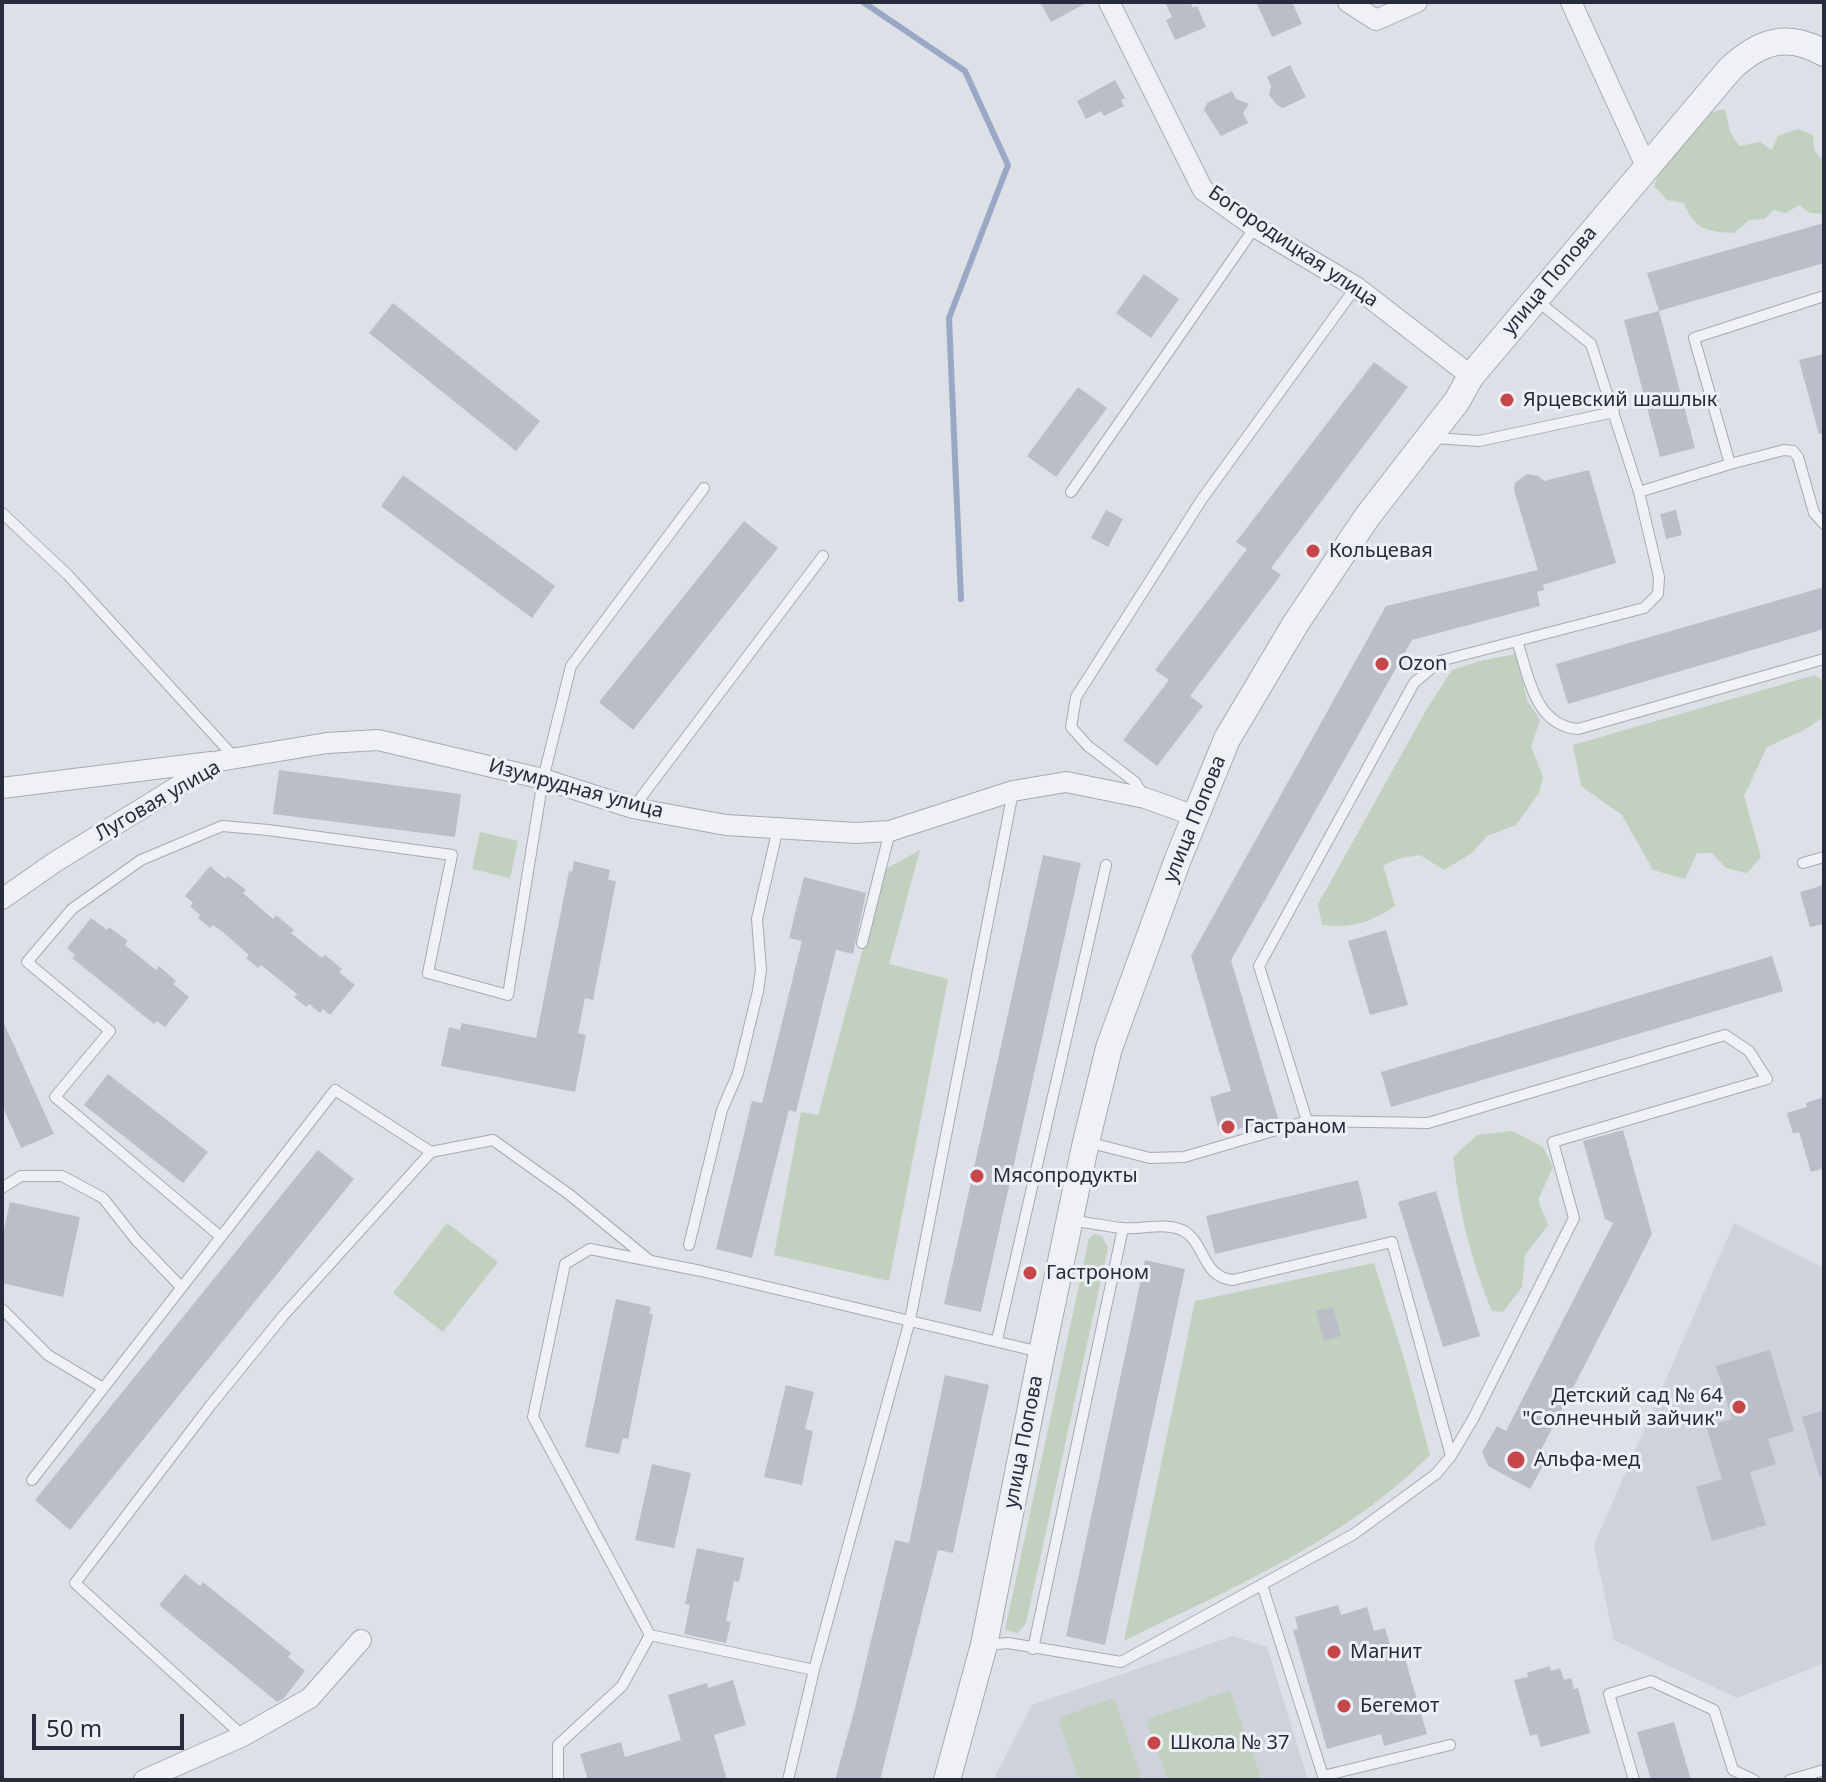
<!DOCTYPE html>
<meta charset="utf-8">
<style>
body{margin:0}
#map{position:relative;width:1826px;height:1782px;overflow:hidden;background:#dde0e6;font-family:"Noto Sans",sans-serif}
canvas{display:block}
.frame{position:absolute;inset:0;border:4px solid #272c3c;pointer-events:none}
.scale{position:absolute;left:32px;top:1714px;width:152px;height:36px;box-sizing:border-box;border:4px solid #272c3c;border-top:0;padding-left:10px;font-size:24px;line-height:28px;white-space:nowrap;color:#272c3c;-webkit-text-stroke:6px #eceff4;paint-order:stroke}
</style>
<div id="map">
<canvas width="1826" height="1782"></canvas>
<div class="frame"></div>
<div class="scale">50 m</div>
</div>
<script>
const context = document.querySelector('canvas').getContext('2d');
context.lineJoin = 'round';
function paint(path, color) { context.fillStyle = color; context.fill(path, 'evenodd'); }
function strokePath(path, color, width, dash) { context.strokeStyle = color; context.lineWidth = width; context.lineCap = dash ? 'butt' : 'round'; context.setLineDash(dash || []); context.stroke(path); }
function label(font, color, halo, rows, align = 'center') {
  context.font = font + ' "Noto Sans",sans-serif'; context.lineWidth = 6; context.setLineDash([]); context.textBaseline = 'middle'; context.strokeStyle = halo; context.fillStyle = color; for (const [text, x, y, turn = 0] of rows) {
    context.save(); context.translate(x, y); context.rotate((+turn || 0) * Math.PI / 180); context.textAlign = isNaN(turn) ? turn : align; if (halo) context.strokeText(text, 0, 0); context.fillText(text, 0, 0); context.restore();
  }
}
paint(new Path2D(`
 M1734,1223L1824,1268V1663L1737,1698L1614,1640L1594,1545Z
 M1232,1636L1267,1647L1308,1780H993L1032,1705Z`), '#cfd2db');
paint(new Path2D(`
 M1725,109L1730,132L1739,146L1760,142L1772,150L1778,136L1798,129L1813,135L1814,150L1824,162V214L1810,213L1799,205L1786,213L1773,210L1765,219L1749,220L1734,233C1707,232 1694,229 1684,203L1667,200L1654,186L1661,169L1708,113Z
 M1516,654L1527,700L1540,720L1531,747L1543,777L1539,793L1516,825L1487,836L1472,853L1444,870L1420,855L1401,858L1383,865L1395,906C1371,922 1351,929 1322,925L1318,904L1428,707L1452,670L1484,660Z
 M1815,675L1824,682V717L1804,730L1767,747L1744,796L1761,857L1747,873L1726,868L1712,853H1697L1685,879L1653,870L1622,815L1581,786L1573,745Z
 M480,832L518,841L510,878L472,869Z
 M920,850L889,964L948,979L889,1281L774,1255L801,1112L818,1115L884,870Z
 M1512,1131L1543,1147L1553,1167L1538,1200L1548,1225L1525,1255L1522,1287L1503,1312L1492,1311C1470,1257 1460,1214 1453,1157L1477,1135Z
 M447,1223L498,1262L443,1332L393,1293Z
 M1095,1234L1102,1236L1108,1248L1026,1623L1018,1633L1005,1630L1089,1238Z
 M1374,1263L1406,1365L1430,1455C1345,1541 1231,1588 1124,1641L1195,1301Z
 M1230,1690L1262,1780H1168L1146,1720Z
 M1114,1698L1142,1780H1079L1058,1718Z`), '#c1d0bf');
strokePath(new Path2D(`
 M863,2L965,71L1008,165L949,318L961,599`), '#99a9c5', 6);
paint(new Path2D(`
 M1040,2H1088L1051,22Z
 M1165,2H1190L1193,8L1197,6L1206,27L1175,40L1166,20L1172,17Z
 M1256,2H1292L1302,24L1272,37Z
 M1290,65L1306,97L1283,108L1277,105L1269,95L1271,86L1267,77Z
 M1115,80L1125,98L1121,100L1124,106L1104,116L1101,111L1086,119L1077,101Z
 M1232,91L1236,99L1249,104L1243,113L1248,123L1221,136L1204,110L1207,103Z
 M1824,223V263L1659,311L1647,273Z
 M1144,274L1179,299L1151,338L1116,313Z
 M393,303L540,421L516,451L369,333Z
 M1659,311L1695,448L1660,457L1624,320Z
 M1824,354V433L1819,434L1799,360Z
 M1374,362L1408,387L1271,568L1281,575L1190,696L1203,706L1157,766L1123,740L1169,680L1155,670L1247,549L1236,542Z
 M1078,387L1107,408L1056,477L1027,456Z
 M1589,470L1616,563L1543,585L1544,590L1537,592L1540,606L1412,640L1231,960L1278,1118L1220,1134L1210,1097L1231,1091L1191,956L1386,606L1538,570L1514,490L1515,483L1527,474L1538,476L1544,481Z
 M403,475L555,586L532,618L381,506Z
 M1106,510L1123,519L1108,547L1091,538Z
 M1676,510L1682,535L1666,539L1660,514Z
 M744,521L778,548L633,730L599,702Z
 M1824,587V629L1568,704L1556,664Z
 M279,770L461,794L455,837L273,814Z
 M1043,855L1081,863L981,1312L944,1304Z
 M574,861L610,870L608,880L616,881L593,1000L585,998L578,1033L586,1035L575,1092L441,1066L449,1027L460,1030L462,1023L536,1038L569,871L572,872Z
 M210,866L225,879L228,876L246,890L243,893L273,919L276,915L294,930L291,933L322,958L325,955L342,969L339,972L355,985L330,1015L323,1009L320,1013L309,1004L306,1007L294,997L297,994L261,965L258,968L246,958L249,955L224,933L213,925L210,928L198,918L200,915L190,906L193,903L185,896Z
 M804,877L866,893L853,954L836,950L796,1112L789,1110L752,1258L716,1249L752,1101L762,1103L802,941L789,938Z
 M1824,885V924L1810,927L1800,892Z
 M91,918L107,930L109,927L128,941L125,945L156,970L159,966L176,981L173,984L189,997L165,1027L157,1021L154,1024L72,958L75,955L67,948Z
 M1386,930L1408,1005L1370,1015L1348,941Z
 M1772,956L1783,991L1391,1107L1381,1072Z
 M2,1019L54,1134L21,1148L2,1105Z
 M108,1074L208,1152L183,1183L84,1105Z
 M1824,1097V1168L1811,1172L1799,1132L1793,1134L1787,1113L1807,1107L1806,1103Z
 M1623,1130L1652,1234L1541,1450L1549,1455L1530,1489L1488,1466L1482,1452L1497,1426L1506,1431L1613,1223L1605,1219L1583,1141Z
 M318,1150L354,1179L70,1530L35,1500Z
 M1358,1180L1367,1218L1215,1254L1206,1216Z
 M1436,1191L1480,1336L1443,1347L1398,1202Z
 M10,1202L80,1217L63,1297L2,1283V1239Z
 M1145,1260L1185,1269L1105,1645L1066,1636Z
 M616,1299L651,1307L649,1314H653L628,1439L623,1438L619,1454L585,1447Z
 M1333,1307L1341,1336L1324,1341L1316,1311Z
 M1770,1350L1794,1431L1768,1439L1776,1464L1750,1472L1766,1525L1712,1541L1696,1487L1722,1479L1706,1426L1732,1419L1716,1366Z
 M945,1375L989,1385L953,1553L938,1550L880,1780H835L855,1708L895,1540L909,1543Z
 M786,1385L814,1392L805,1429L813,1431L802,1485L764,1477Z
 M1824,1410V1477L1820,1478L1802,1417Z
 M652,1464L691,1473L674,1548L635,1540Z
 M697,1548L744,1558L739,1582L734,1581L726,1621L731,1622L726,1643L684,1634L690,1605L685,1604Z
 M185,1574L200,1586L203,1582L291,1653L288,1657L305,1671L284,1698L277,1702L159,1605Z
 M1338,1605L1341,1615L1367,1607L1374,1631L1385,1628L1394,1658L1404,1655L1427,1734L1384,1746L1381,1734L1327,1749L1293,1630L1298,1629L1295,1617Z
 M1550,1666L1551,1671L1560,1668L1564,1680L1571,1678L1574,1689L1578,1688L1590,1733L1541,1747L1537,1734L1530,1736L1514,1680L1528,1677L1527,1673Z
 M733,1680L746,1725L714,1735L727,1780H588L580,1754L621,1742L625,1757L681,1740L668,1695L707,1683L708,1688Z
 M1674,1722L1691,1780H1651L1637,1732Z`), '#bbbec9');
const service = new Path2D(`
 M1434,438L1479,441L1614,412
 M1730,464L1784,450L1793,451L1798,457L1814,513L1824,524
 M1071,492L1255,227
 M1639,492L1730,464L1694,338L1824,296
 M2,513L68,575L234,757
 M1517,641C1529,676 1534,725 1578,729L1824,659
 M1144,796L1135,782L1088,746L1071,727L1076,697L1202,499L1356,287
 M633,808L823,556
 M1803,863L1824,857
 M862,943L890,831
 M1307,1121L1259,966L1414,683L1440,661L1644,608L1658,594L1659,577L1639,492L1591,344L1535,299
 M2,1188L21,1176H62L103,1198L136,1240L181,1287
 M1072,1221C1088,1222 1104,1226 1121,1228C1140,1230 1165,1222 1182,1230C1206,1242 1201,1277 1233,1280L1392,1242L1451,1456
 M221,1237L55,1097L110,1031L27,962L72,909L141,860L222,826L268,830L452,855L428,973L508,995L543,779L571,666L704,488
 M689,1245L722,1110L738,1073L758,991L761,970L757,919L778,828
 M2,1309L48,1355L103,1388
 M997,1340L1106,865
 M32,1480L335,1090L431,1152
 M1262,1585L1323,1776L1450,1745
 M986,1645L1008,1643L1121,1662L1354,1534L1436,1474L1451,1456L1473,1419L1574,1218L1553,1142L1767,1079L1749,1051L1725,1035L1428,1123L1307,1121L1184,1157L1150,1158L1087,1142
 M1033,1649L1123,1228
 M814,1670L650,1635L533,1417L565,1264L590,1249L701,1271L1040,1352
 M243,1736L75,1583L210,1406L283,1316L431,1152L493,1140L570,1195L649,1260
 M558,1780V1745L622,1686L650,1635
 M788,1780L814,1670L910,1320L1013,792
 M1634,1780L1609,1694L1651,1681L1714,1710L1733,1770L1754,1780
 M1790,1780L1824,1770`);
const minor = new Path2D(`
 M1109,2L1203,190L1255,227L1356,287L1471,376
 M1348,2L1376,20L1417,2
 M1571,2L1646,166
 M2,788L211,762
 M2,899L55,862L219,761L327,743L378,740L543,779L633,808L726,825L856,833L890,831L1013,791L1066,782L1145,798L1195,816
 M144,1780L243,1736L310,1698L361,1640`);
const tertiary = new Path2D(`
 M947,1780L984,1645L1042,1352L1086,1142L1109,1048L1178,859L1227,739L1296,623L1367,517L1457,401L1471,376L1730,69C1760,41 1787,32 1824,53`);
strokePath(service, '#a6aab3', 12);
strokePath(minor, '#a6aab3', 22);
strokePath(tertiary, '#a6aab3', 28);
strokePath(service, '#f0f1f5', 10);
strokePath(minor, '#f0f1f5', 20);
strokePath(tertiary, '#f0f1f5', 26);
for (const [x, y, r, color] of [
 [1507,400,8,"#c7464a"],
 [1313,551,8,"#c7464a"],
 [1382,664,8,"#c7464a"],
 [1228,1127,8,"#c7464a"],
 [977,1176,8,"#c7464a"],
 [1030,1273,8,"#c7464a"],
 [1739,1407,8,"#c7464a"],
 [1516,1460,10,"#c7464a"],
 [1334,1652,8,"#c7464a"],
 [1344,1706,8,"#c7464a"],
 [1154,1743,8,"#c7464a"]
]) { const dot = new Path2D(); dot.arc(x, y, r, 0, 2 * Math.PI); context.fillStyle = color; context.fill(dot); strokePath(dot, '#eceff4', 3); }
label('20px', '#272c3c', '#eceff4', [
 ["Богородицкая улица",1293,247,34],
 ["улица Попова",1550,281,-50],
 ["Изумрудная улица",576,789,15],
 ["Луговая улица",158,801,-30],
 ["улица Попова",1195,819,-68],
 ["улица Попова",1024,1442,-79]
]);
label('20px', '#272c3c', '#eceff4', [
 ["Ярцевский шашлык",1523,400],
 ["Кольцевая",1329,551],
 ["Ozon",1398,664],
 ["Гастраном",1244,1127],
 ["Мясопродукты",993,1176],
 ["Гастроном",1046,1273],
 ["Детский сад № 64",1723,1396,"right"],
 ["\"Солнечный зайчик\"",1723,1419,"right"],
 ["Альфа-мед",1534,1460],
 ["Магнит",1350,1652],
 ["Бегемот",1360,1706],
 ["Школа № 37",1170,1743]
], 'left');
</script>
